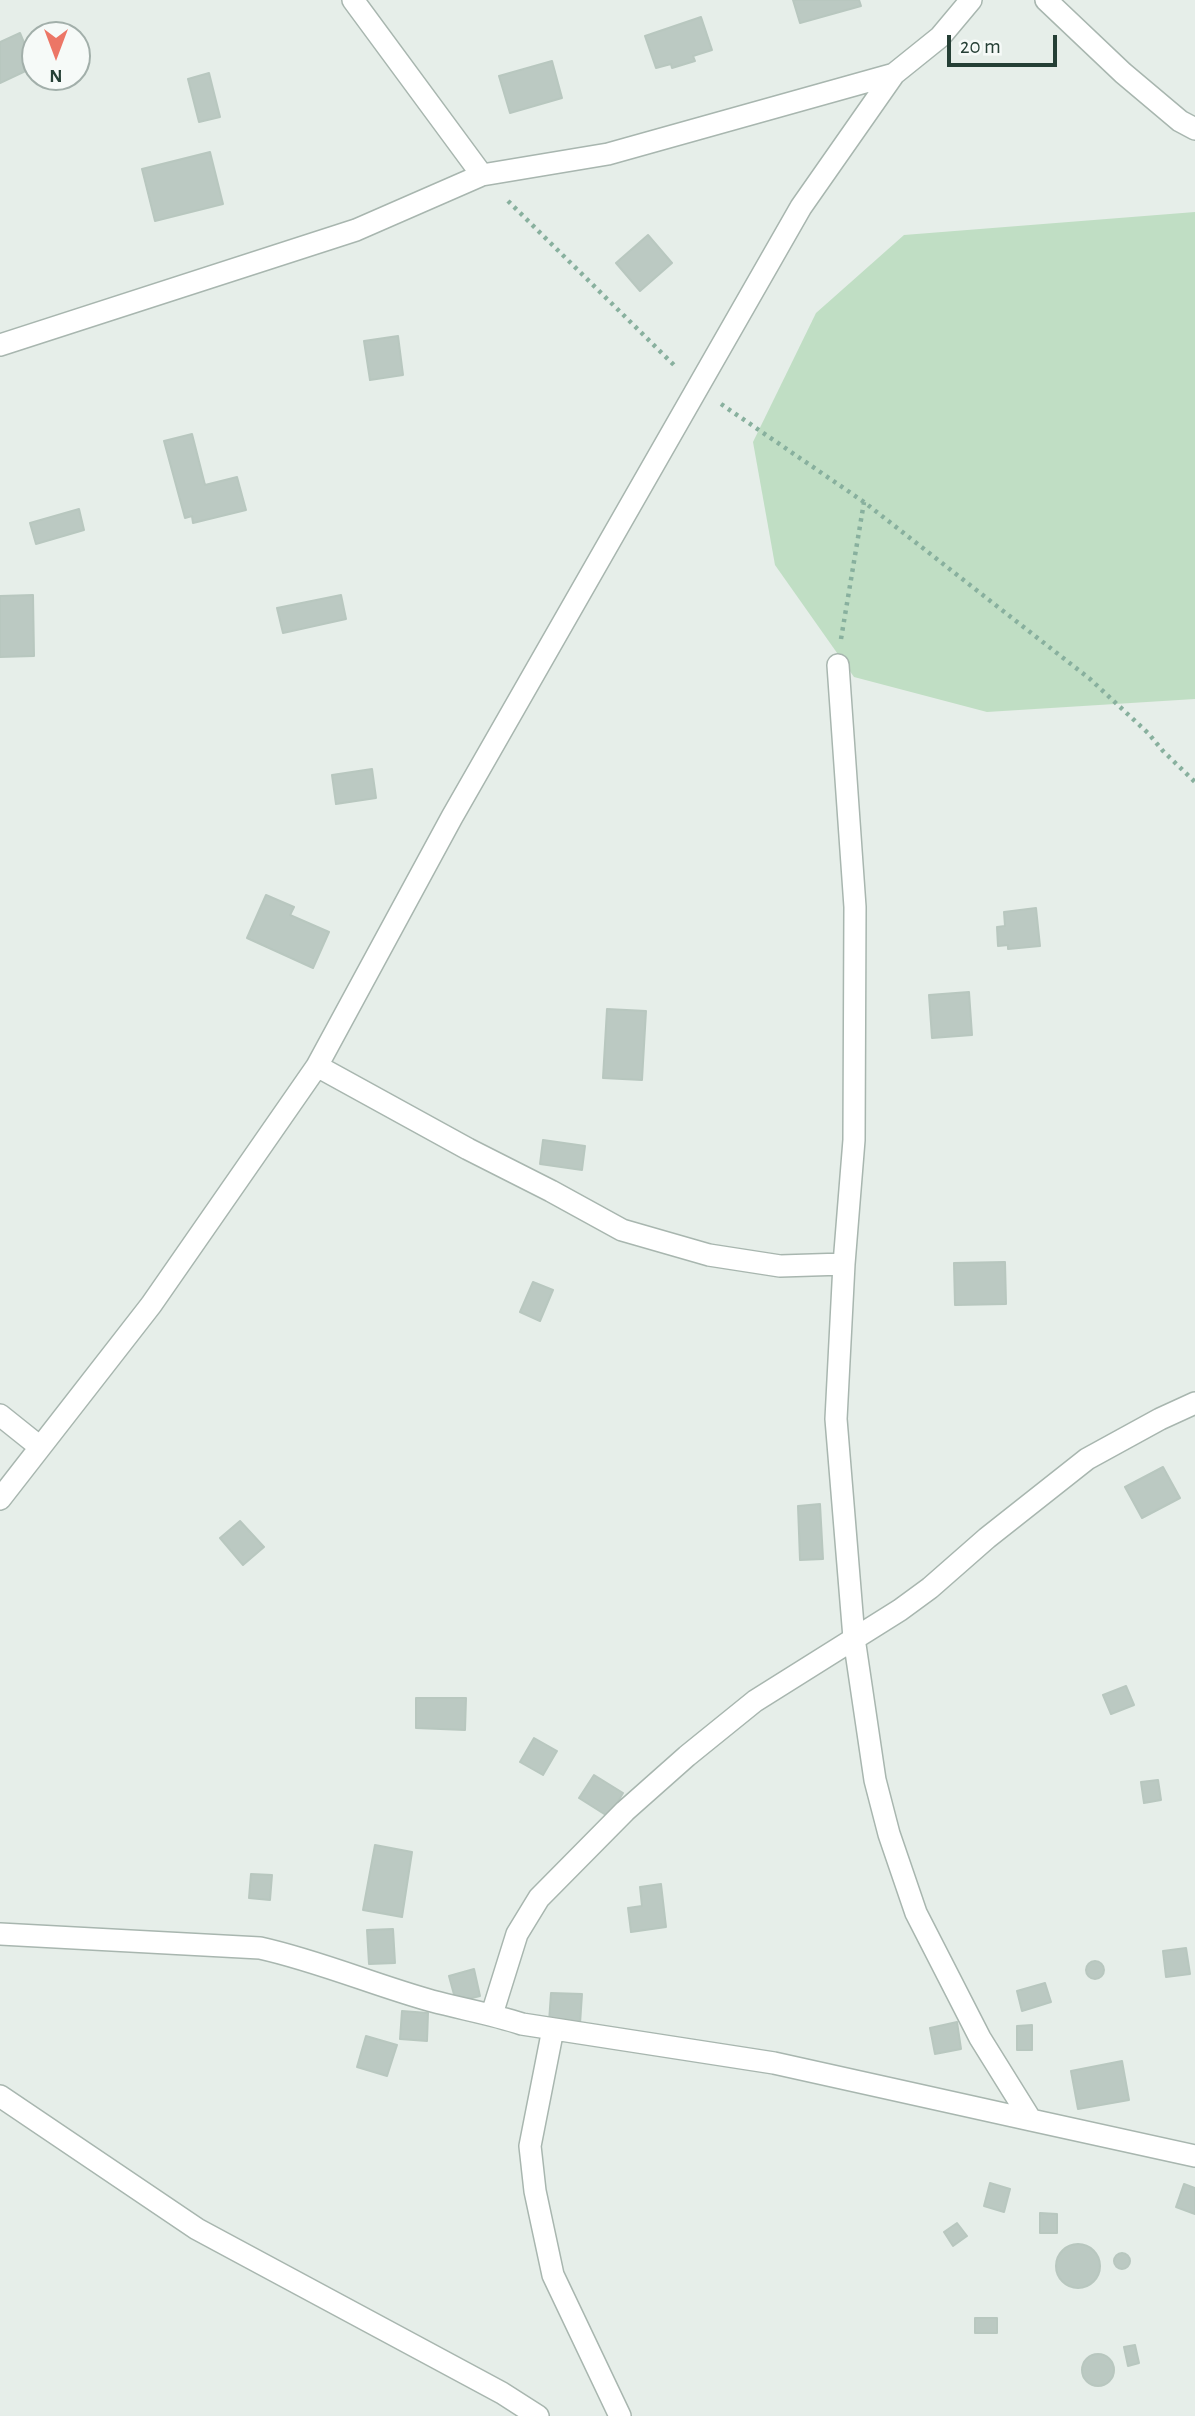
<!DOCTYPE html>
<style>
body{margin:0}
#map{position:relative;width:1195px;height:2416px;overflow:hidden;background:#e6eee9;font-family:"Alegreya Sans",sans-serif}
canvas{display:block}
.north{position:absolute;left:21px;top:21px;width:70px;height:70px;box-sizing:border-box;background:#f6faf8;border:2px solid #a2afaa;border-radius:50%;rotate:180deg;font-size:19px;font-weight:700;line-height:28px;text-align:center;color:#253f35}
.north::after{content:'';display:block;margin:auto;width:24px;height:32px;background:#ec7666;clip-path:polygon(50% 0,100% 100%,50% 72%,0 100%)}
.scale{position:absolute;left:947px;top:35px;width:110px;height:32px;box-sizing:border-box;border:4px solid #253f35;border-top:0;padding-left:9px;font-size:21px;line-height:24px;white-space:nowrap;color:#253f35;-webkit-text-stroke:5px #f6faf8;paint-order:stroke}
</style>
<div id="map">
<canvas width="1195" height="2416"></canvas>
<div class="north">N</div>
<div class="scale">20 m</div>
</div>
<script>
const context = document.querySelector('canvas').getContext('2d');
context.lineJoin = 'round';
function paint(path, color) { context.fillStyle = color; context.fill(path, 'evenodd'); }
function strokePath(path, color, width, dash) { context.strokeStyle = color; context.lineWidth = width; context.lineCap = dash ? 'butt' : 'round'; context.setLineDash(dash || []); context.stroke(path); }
paint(new Path2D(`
 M1195,212V699L987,712L854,677L775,565L753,442L816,313L904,235Z`), '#c0dec4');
const building = new Path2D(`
 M793,0H859L861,6L800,23Z
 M701,17L712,50L693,56L695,61L672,68L671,64L656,68L645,36Z
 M20,33L34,67L0,83V42Z
 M552,61L562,98L510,113L499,76Z
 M209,73L220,117L199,122L188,79Z
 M210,152L223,204L155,221L142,169Z
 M648,235L672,263L640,291L616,263Z
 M398,336L403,375L370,380L364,341Z
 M192,434L205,485L237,477L246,510L193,523L192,516L185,518L164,441Z
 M79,509L84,530L36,544L30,523Z
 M33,595L34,656L0,657V596Z
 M341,595L346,619L283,633L277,608Z
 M372,769L376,798L336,804L332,775Z
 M266,895L294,907L290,915L329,932L313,968L247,938Z
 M1036,908L1040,946L1008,949V945L998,946L997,927L1005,926L1004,912Z
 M969,992L972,1035L932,1038L929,995Z
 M607,1009L646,1011L642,1080L603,1078Z
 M543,1140L585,1146L582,1170L540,1164Z
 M1005,1262L1006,1304L955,1305L954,1263Z
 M533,1282L553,1290L540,1321L520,1312Z
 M1163,1467L1180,1498L1142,1518L1125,1487Z
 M820,1504L823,1559L800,1560L798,1506Z
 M240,1521L264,1547L243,1565L220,1538Z
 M1126,1686L1134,1705L1111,1714L1103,1695Z
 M416,1698H466L465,1730L416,1728Z
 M534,1738L557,1751L543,1775L520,1762Z
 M594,1775L623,1793L609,1817L579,1798Z
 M1158,1780L1161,1800L1144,1803L1141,1782Z
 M375,1845L412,1852L402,1917L363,1910Z
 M251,1874L272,1875L270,1900L249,1898Z
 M661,1884L666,1927L631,1932L628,1908L642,1906L640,1887Z
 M393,1929L395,1963L369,1964L367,1930Z
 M1186,1948L1190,1974L1166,1977L1163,1951Z
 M1086 1970a9 9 0 1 1 18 0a9 9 0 1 1-18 0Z
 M474,1969L480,1996L456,2002L449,1976Z
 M1045,1983L1051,2002L1022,2011L1017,1991Z
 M551,1993L582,1994L580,2024L549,2022Z
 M402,2011L428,2013L427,2041L400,2039Z
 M957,2022L961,2049L935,2054L930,2028Z
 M1032,2025V2050H1017V2026Z
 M366,2036L397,2045L387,2076L357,2067Z
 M1122,2061L1129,2100L1078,2109L1071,2071Z
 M990,2183L1010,2189L1004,2212L984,2206Z
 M1184,2184L1195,2188V2214L1176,2207Z
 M1040,2213L1057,2214V2233H1040Z
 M957,2223L967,2236L953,2246L944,2232Z
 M1056 2266a22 22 0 1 1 44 0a22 22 0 1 1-44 0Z
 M1114 2261a8 8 0 1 1 16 0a8 8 0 1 1-16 0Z
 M975,2318H997V2333H975Z
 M1135,2345L1139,2363L1128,2366L1124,2347Z
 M1082 2370a16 16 0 1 1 32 0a16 16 0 1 1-32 0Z`);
paint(building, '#bbc9c2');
strokePath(building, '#b8c7bf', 2);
const minor = new Path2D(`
 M353,0L482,175
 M1046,0L1123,73L1180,121L1195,129
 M0,345L356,230L482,175L608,154L894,74L940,37L971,0
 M838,665L855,907L854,1140L844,1264L836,1419L854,1638L875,1780L889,1834L916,1913L980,2038L1031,2120L1195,2156
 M317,1066L468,1149L551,1191L622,1230L709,1255L780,1266L844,1264
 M0,1415L40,1447
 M0,1499L151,1305L317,1066L452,817L801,207L894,74
 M0,1934L260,1948C319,1961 374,1985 432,2001C462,2009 492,2014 522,2024L774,2063L1031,2120
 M492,2014L517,1934L539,1898L625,1811L687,1756L755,1701L900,1610L930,1588L987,1538L1087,1459L1160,1419L1195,1403
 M553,2029L530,2146L535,2191L553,2275L620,2416
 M0,2096L197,2229L502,2393L538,2416`);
strokePath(minor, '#a8b6af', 24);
strokePath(new Path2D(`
 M508,201L676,367
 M721,404L864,502L1090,679L1148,733L1163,751L1195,782
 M841,639L864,502`), '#88b09e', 4.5, [3.5, 5]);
strokePath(minor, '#fff', 21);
</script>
